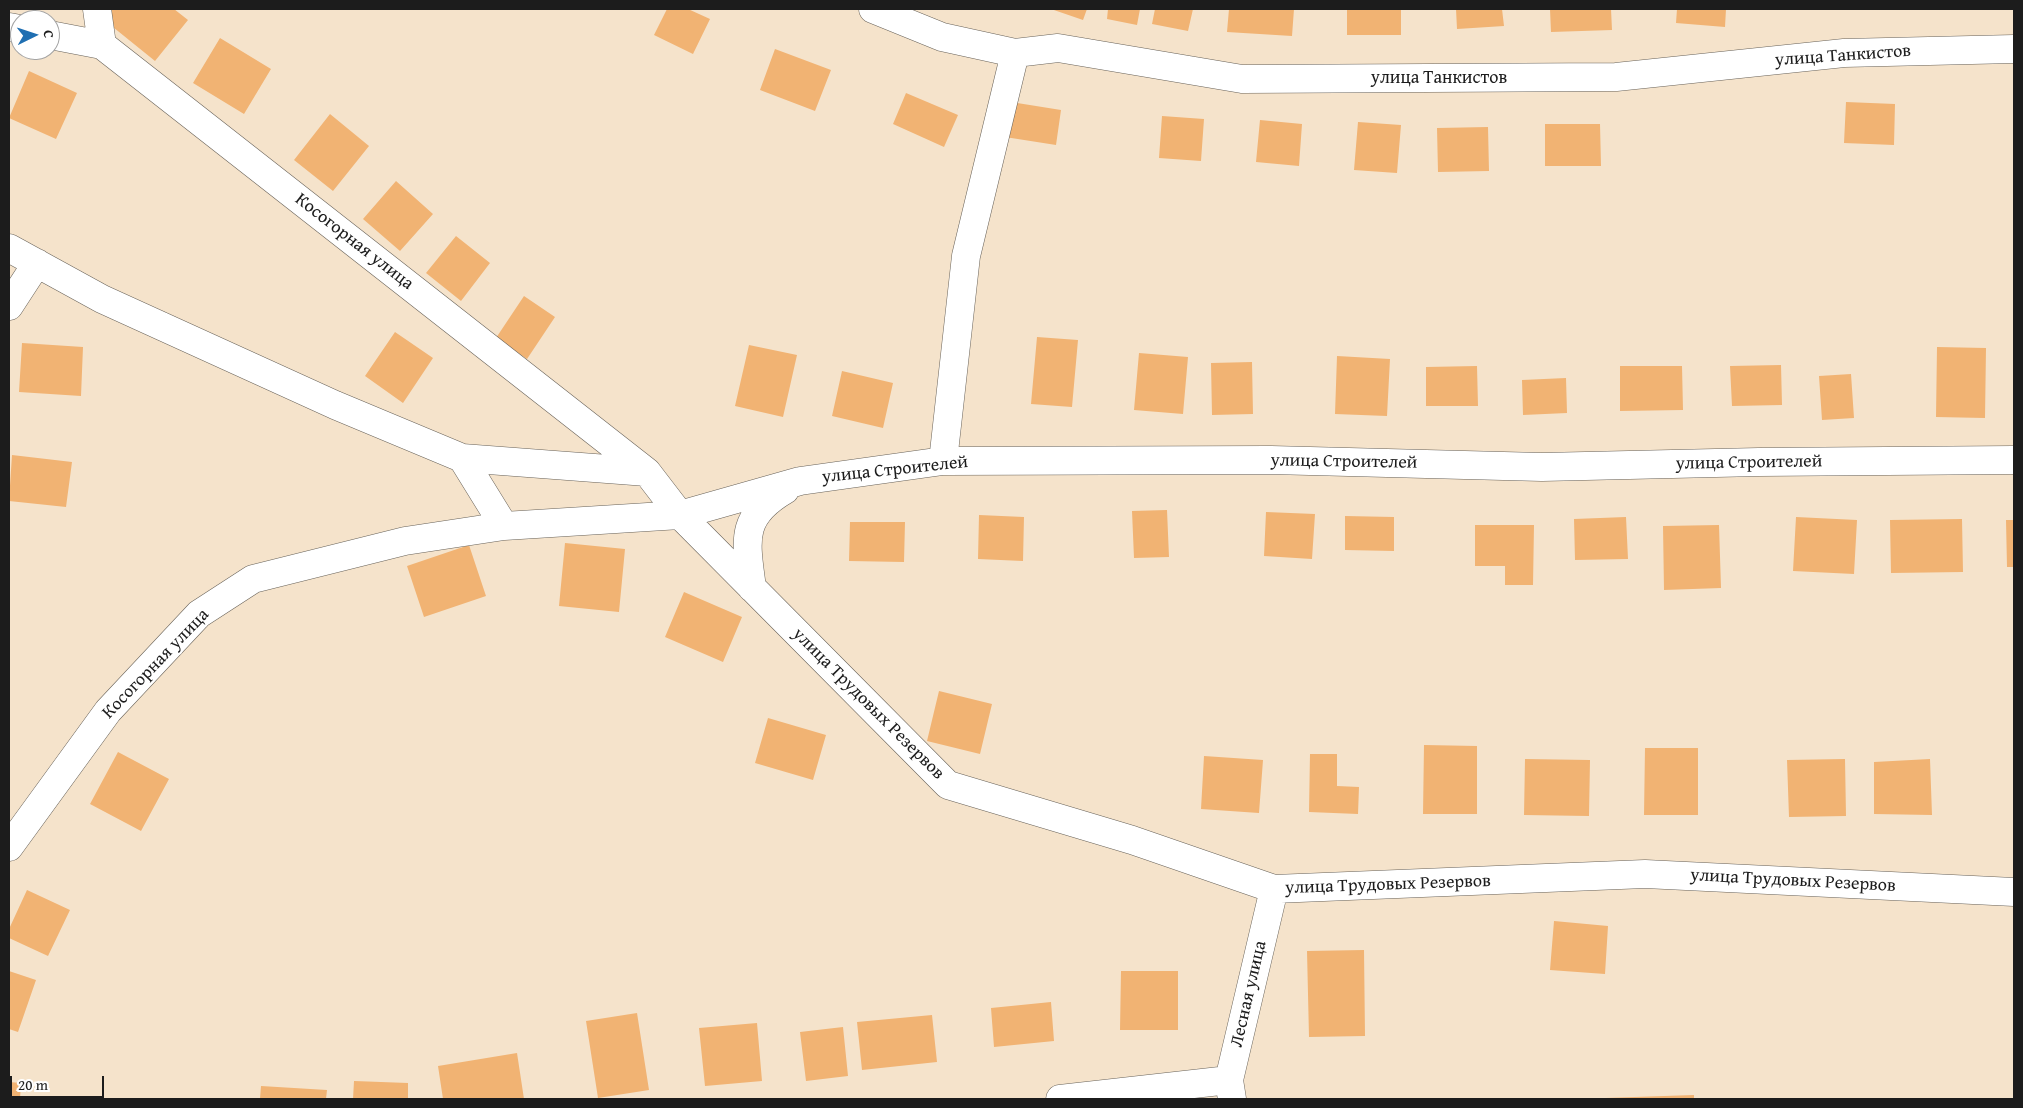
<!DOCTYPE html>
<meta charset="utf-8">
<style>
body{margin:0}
#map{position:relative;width:2023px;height:1108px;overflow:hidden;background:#f5e3cb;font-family:"Gentium Book Plus",serif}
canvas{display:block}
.frame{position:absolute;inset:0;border:10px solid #1c1c1c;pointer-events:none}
.north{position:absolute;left:10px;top:10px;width:50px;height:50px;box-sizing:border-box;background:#fff;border:1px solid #a4a4a4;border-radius:50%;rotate:86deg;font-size:14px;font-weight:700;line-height:20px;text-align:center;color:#1c1c1c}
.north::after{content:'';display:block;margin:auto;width:18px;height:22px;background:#1f6fb2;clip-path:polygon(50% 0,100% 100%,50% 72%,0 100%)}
.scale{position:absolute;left:10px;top:1076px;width:94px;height:22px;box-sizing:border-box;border:2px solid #1c1c1c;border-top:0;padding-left:6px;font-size:15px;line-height:18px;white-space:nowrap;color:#1c1c1c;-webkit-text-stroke:4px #fff;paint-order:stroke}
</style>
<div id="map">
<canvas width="2023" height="1108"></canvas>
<div class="frame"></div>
<div class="north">С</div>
<div class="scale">20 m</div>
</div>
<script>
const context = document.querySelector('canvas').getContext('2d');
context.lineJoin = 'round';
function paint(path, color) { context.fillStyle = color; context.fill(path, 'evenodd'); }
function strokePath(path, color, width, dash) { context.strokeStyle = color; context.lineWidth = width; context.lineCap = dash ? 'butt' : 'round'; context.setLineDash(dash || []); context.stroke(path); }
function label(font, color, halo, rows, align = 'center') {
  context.font = font + ' "Gentium Book Plus",serif'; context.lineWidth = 4; context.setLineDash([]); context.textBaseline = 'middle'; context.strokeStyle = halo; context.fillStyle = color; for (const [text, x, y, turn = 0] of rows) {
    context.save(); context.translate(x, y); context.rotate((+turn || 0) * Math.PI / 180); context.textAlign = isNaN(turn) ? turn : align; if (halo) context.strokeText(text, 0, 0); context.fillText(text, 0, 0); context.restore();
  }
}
paint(new Path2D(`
 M112,9H174L188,20L155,61L103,19Z
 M667,9H688L710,19L693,54L654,35Z
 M1051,9H1087L1083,20Z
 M1108,9H1140L1137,25L1107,19Z
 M1155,9H1193L1188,31L1152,24Z
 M1229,9H1294L1292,36L1227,32Z
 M1347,9H1401V35H1347Z
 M1456,9H1502L1504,26L1457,29Z
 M1550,9H1611L1612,30L1551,32Z
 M1677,9H1726L1725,27L1676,23Z
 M220,38L271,69L244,114L193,83Z
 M775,49L831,70L815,111L760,90Z
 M29,71L77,93L56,139L9,118Z
 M906,93L958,115L944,147L893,124Z
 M1011,102L1061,110L1056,145L1005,137Z
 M1846,102L1895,104L1894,145L1844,143Z
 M330,114L369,146L333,191L294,160Z
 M1162,116L1204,119L1201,161L1159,158Z
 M1260,120L1302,124L1299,166L1256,162Z
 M1358,122L1401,125L1397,173L1354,170Z
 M1545,124H1600L1601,166H1545Z
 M1488,127L1489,171L1438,172L1437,128Z
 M396,181L433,214L400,251L363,219Z
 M456,236L490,263L461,301L426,273Z
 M524,296L555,317L527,359L496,338Z
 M395,332L433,358L403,403L365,376Z
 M1037,337L1078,340L1072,407L1031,404Z
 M22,343L83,347L81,396L19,392Z
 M749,345L797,355L783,417L735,406Z
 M1937,347L1986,348L1985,418L1936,417Z
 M1139,353L1188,357L1183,414L1134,410Z
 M1337,356L1390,359L1387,416L1335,414Z
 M1252,362L1253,414L1212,415L1211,363Z
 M1781,365L1782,405L1732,406L1730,366Z
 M1477,366L1478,406H1426V367Z
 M1620,366H1682L1683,410L1620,411Z
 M842,371L893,383L883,428L832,416Z
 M1851,374L1854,418L1822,420L1819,376Z
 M1566,378L1567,413L1523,415L1522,380Z
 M12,455L72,462L66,507L9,501Z
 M1167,510L1169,557L1134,558L1132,511Z
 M1266,512L1315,514L1312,559L1264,556Z
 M979,515L1024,517L1023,561L978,559Z
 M1345,516L1394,517V551L1345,550Z
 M1626,517L1628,559L1575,560L1574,519Z
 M1796,517L1857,520L1854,574L1793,571Z
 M1962,519L1963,572L1891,573L1890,520Z
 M2006,520H2014V567H2007Z
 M850,522H905L904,562L849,561Z
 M1475,525H1534L1533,585H1505V566H1475Z
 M1719,525L1721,588L1664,590L1663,526Z
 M565,543L625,549L619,612L559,606Z
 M469,545L486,596L424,617L407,566Z
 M684,592L742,617L723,662L665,637Z
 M939,691L992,704L980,754L927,741Z
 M768,718L826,735L813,780L755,763Z
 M1424,745L1477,746V814H1423Z
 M1645,748H1698V815H1644Z
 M118,752L169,779L141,831L90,804Z
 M1310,754H1337V786L1359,787L1358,814L1309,812Z
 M1204,756L1263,760L1259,813L1201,809Z
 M1525,759L1590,760L1589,816L1524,815Z
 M1845,759L1846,816L1789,817L1787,760Z
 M1930,759L1932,815L1874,814V762Z
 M27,890L70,910L48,956L9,938V929Z
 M1554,921L1608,926L1605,974L1550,970Z
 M1364,950L1365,1036L1309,1037L1307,951Z
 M9,971L36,980L18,1032L9,1029Z
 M1121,971H1178V1030H1120Z
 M1051,1002L1054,1041L994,1047L991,1008Z
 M637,1013L649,1090L598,1098L586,1021Z
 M932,1015L937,1062L862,1070L857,1022Z
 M757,1023L762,1081L705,1086L699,1028Z
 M843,1027L848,1076L806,1081L800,1032Z
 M517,1053L524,1099H443L438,1066Z
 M354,1081L408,1083V1099H353Z
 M9,1082L21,1083L20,1099H9Z
 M261,1086L327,1090L326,1099H260Z
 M1694,1095V1099H1605V1098Z`), '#f1b373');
const minor = new Path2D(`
 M97,9L102,45
 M873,9L942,37L1015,53L1058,48L1242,79L1616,77L1844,53L2014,49
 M9,27L20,29
 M50,35L102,45L647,472L680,515L948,785L1132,840L1274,889L1645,874L2014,892
 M9,248L102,299L335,405L462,458L647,472
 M9,306L37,263
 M462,458L504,526L680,515L800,481L943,461L1271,460L1542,467L1759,462L2014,460
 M943,461L966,256L1015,53
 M752,588C746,541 739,517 785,490
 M9,847L108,711L199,614L253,579L405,541L504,526
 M1060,1099L1229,1080
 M1232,1099L1229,1080L1274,889`);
strokePath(minor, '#686259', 29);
strokePath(minor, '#fff', 28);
label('18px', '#1c1c1c', '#fff', [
 ["улица Танкистов",1843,56,-4],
 ["улица Танкистов",1439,78],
 ["Косогорная улица",354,242,38],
 ["улица Строителей",1344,462,1],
 ["улица Строителей",1749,463,-1],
 ["улица Строителей",895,470,-6],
 ["Косогорная улица",156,664,-46],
 ["улица Трудовых Резервов",868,704,45],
 ["улица Трудовых Резервов",1793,881,3],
 ["улица Трудовых Резервов",1388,885,-2],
 ["Лесная улица",1249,994,-77]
]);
</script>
